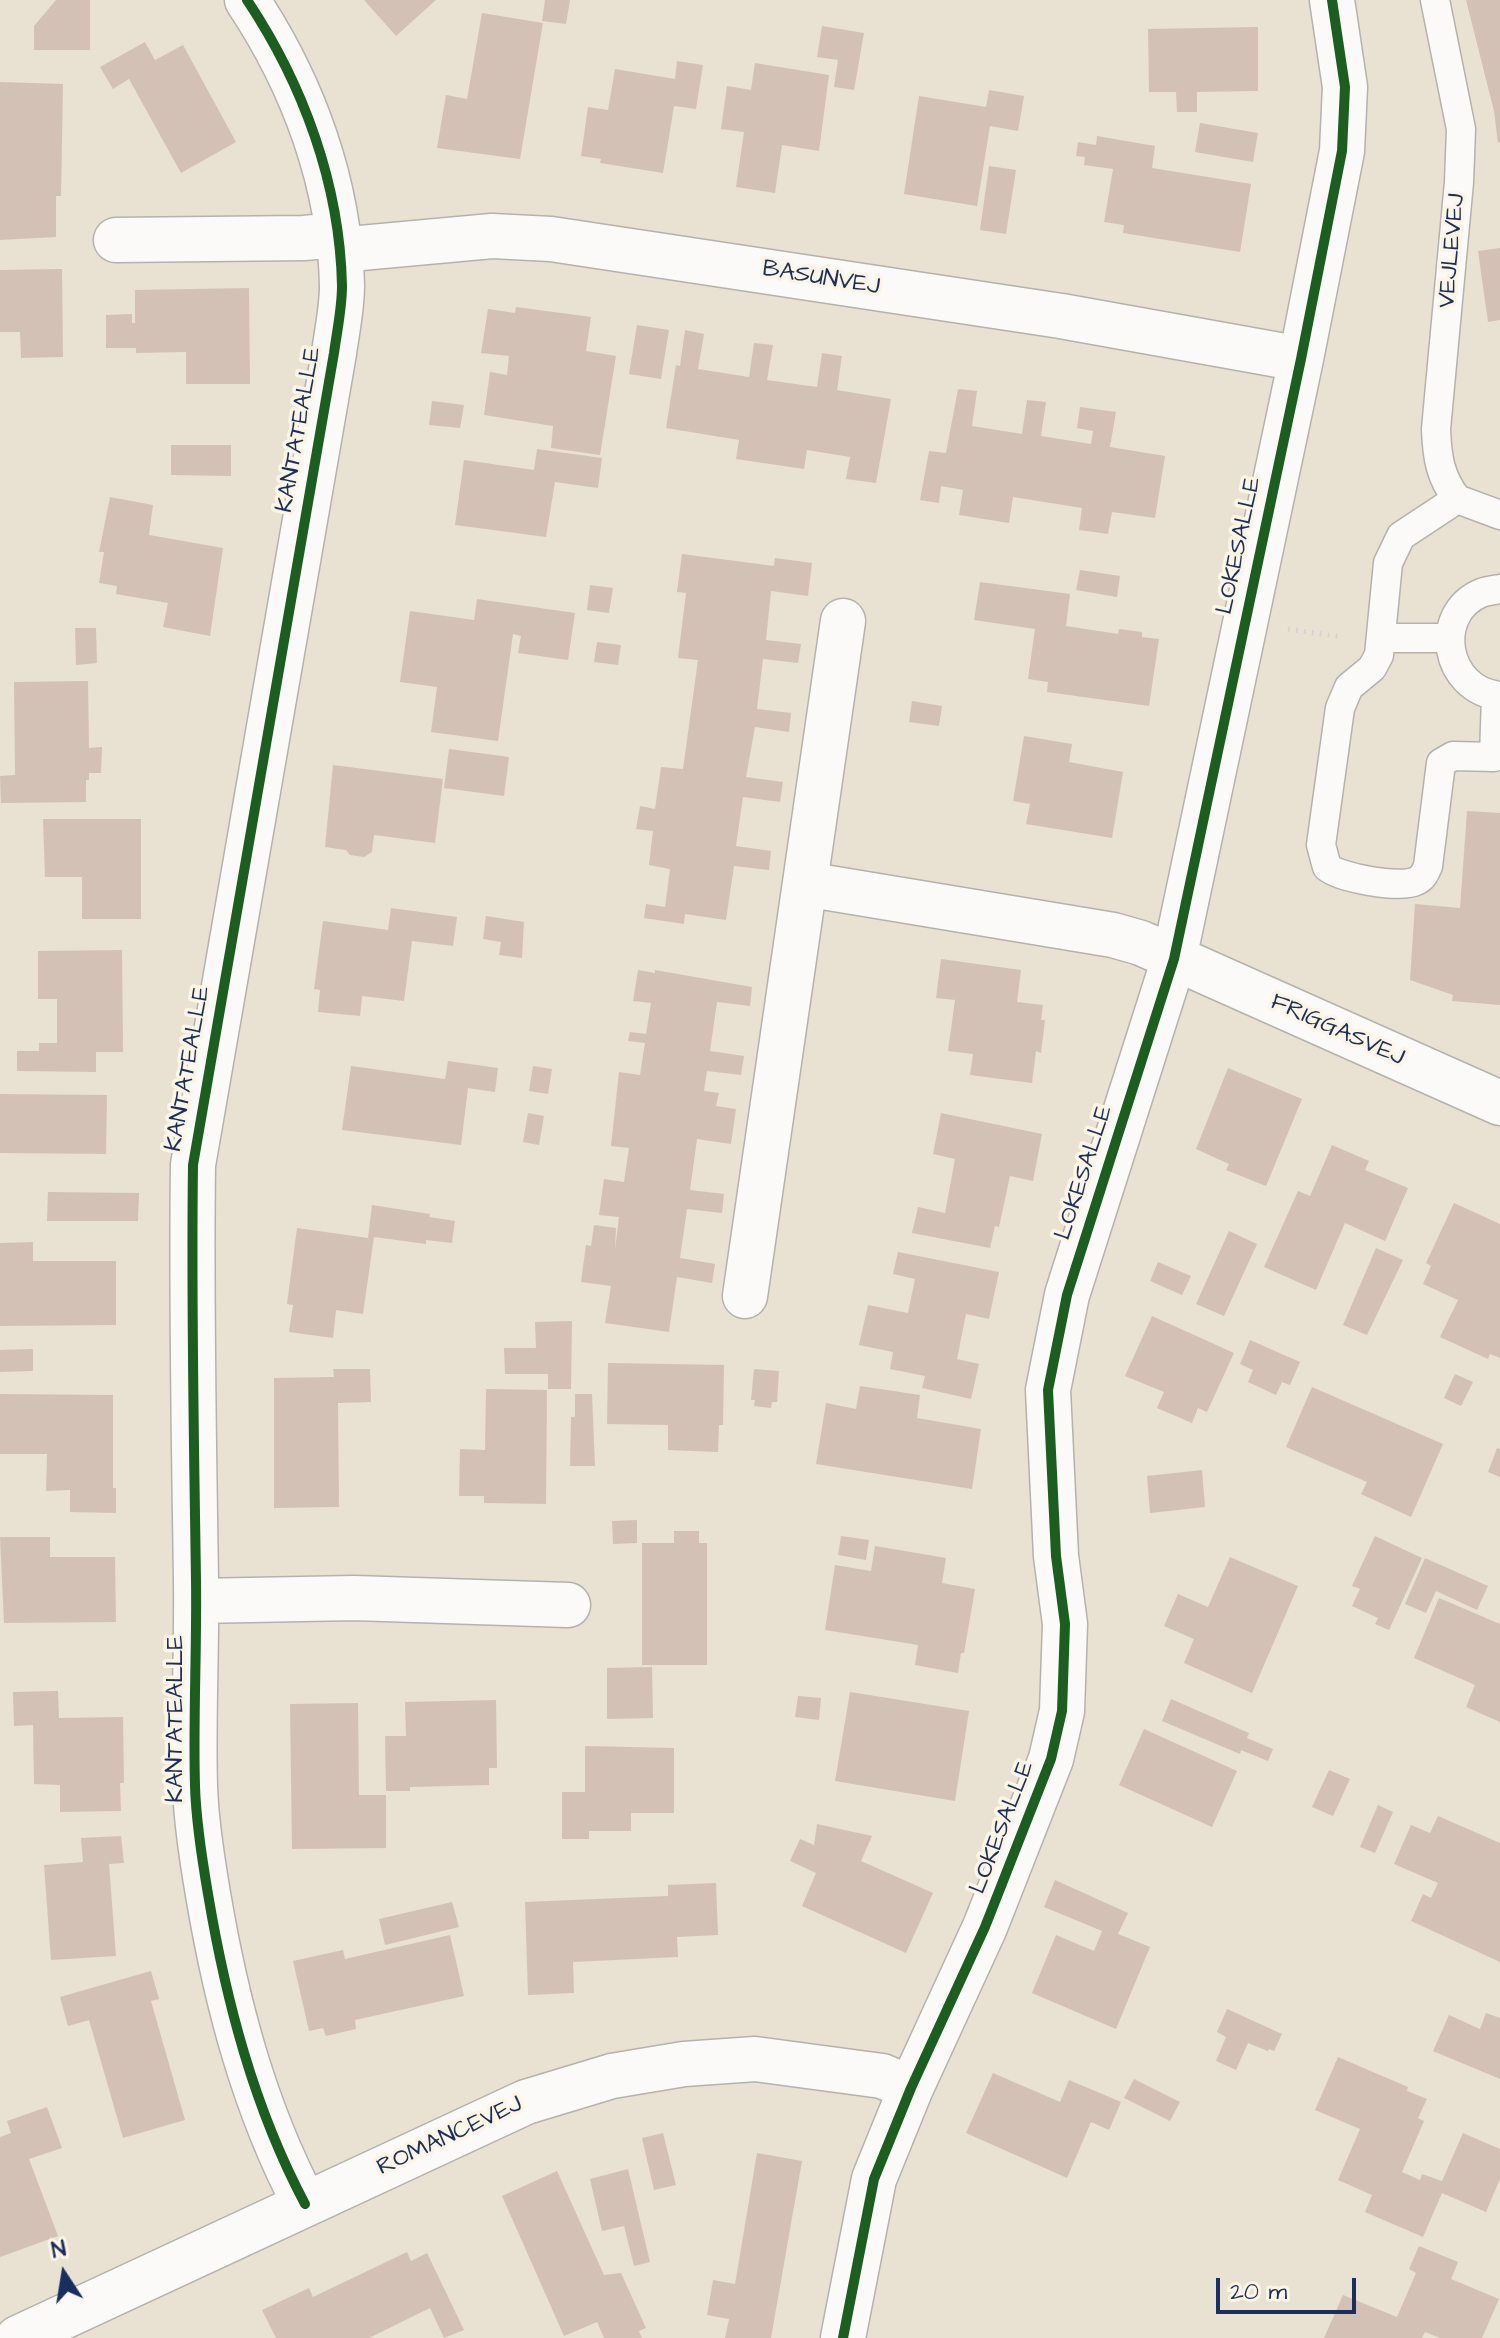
<!DOCTYPE html>
<style>
body{margin:0}
#map{position:relative;width:1500px;height:2338px;overflow:hidden;background:#e9e1d2;font-family:"Architects Daughter",sans-serif}
canvas{display:block}
.north{position:absolute;left:24px;top:2234px;width:80px;height:80px;-webkit-text-stroke:6px #fcf5e5;paint-order:stroke;rotate:348deg;font-size:22px;font-weight:700;line-height:32px;text-align:center;color:#1b2f5e}
.north::after{content:'';display:block;margin:auto;width:28px;height:36px;background:#1b2f5e;clip-path:polygon(50% 0,100% 100%,50% 72%,0 100%)}
.scale{position:absolute;left:1216px;top:2278px;width:140px;height:36px;box-sizing:border-box;border:4px solid #1b2f5e;border-top:0;padding-left:10px;font-size:24px;line-height:28px;white-space:nowrap;color:#1b2f5e;-webkit-text-stroke:6px #fcf5e5;paint-order:stroke}
</style>
<div id="map">
<canvas width="1500" height="2338"></canvas>
<div class="north">N</div>
<div class="scale">20 m</div>
</div>
<script>
const context = document.querySelector('canvas').getContext('2d');
context.lineJoin = 'round';
function paint(path, color) { context.fillStyle = color; context.fill(path, 'evenodd'); }
function strokePath(path, color, width, dash) { context.strokeStyle = color; context.lineWidth = width; context.lineCap = dash ? 'butt' : 'round'; context.setLineDash(dash || []); context.stroke(path); }
function label(font, color, halo, rows, align = 'center') {
  context.font = font + ' "Architects Daughter",sans-serif'; context.lineWidth = 7; context.setLineDash([]); context.textBaseline = 'middle'; context.strokeStyle = halo; context.fillStyle = color; for (const [text, x, y, turn = 0] of rows) {
    context.save(); context.translate(x, y); context.rotate((+turn || 0) * Math.PI / 180); context.textAlign = isNaN(turn) ? turn : align; if (halo) context.strokeText(text, 0, 0); context.fillText(text, 0, 0); context.restore();
  }
}
paint(new Path2D(`
 M56,0H90V50H34V26Z
 M364,0H436L396,36Z
 M545,0H570L566,24L542,21Z
 M1466,0H1500V142L1498,143L1494,111Z
 M482,13L543,23L520,159L437,148L446,95L467,99Z
 M822,26L864,33L854,90L834,87L838,60L817,57Z
 M1258,27V91L1197,92V112H1177L1176,92H1149L1148,29Z
 M145,42L155,60L183,45L236,142L181,173L129,79L113,89L100,67Z
 M677,61L703,65L696,109L674,106L663,173L600,163L601,159L581,156L588,107L608,110L615,69L675,79Z
 M755,63L829,75L819,151L782,145L775,193L736,187L744,132L721,129L727,86L751,90Z
 M0,82L63,84L61,196H56V237L0,240Z
 M989,90L1024,96L1018,131L990,126L977,206L904,194L919,96L986,107Z
 M1200,123L1258,133L1253,162L1195,152Z
 M1097,136L1155,146L1152,168L1251,184L1240,252L1123,233L1124,225L1104,222L1113,169L1084,165L1085,157L1076,156L1078,142L1096,145Z
 M989,166L1016,170L1006,234L980,230Z
 M1500,248V320L1488,322L1478,251Z
 M62,269L63,357L21,358L20,332H0V270Z
 M249,288L250,384H186V352L136,353V348H106V315L132,314V323H135V290Z
 M516,307L591,317L586,351L616,356L600,455L551,448L553,426L484,415L490,372L507,375L509,356L481,353L488,309L515,313Z
 M637,325L669,330L661,379L629,374Z
 M685,330L704,334L698,369L749,377L754,343L773,345L767,380L817,387L822,353L842,356L837,390L891,399L876,483L846,479L850,457L807,450L804,469L736,459L739,440L666,428L676,365L680,366Z
 M958,389L977,391L972,426L1022,434L1027,400L1046,402L1041,436L1091,444L1093,431L1077,428L1080,407L1116,412L1110,447L1165,456L1155,518L1112,512L1108,534L1079,530L1082,508L1013,497L1009,523L959,515L963,490L941,486L939,503L920,500L929,451L946,453Z
 M432,401L464,405L460,428L429,425Z
 M171,445H231V476L171,475Z
 M537,449L602,458L598,488L555,482L546,537L455,525L464,460L534,470Z
 M110,497L153,505L149,535L223,548L210,636L163,627L168,603L116,594L117,586L99,583L104,552H99Z
 M682,554L774,566L775,558L812,563L808,596L771,591L766,640L801,644L798,663L763,659L757,709L791,713L789,732L755,727L746,777L783,782L780,802L743,797L736,846L771,851L769,870L734,866L726,920L685,914L684,924L644,918L646,904L665,907L670,869L649,865L653,831L636,829L640,806L655,809L661,767L683,769L698,660L678,658L686,593L677,592Z
 M1080,570L1120,576L1117,597L1076,590Z
 M980,582L1070,594L1066,626L1118,634L1119,629L1142,632V637L1159,639L1149,706L1047,692L1048,682L1028,679L1035,629L974,620Z
 M590,585L613,588L609,613L587,610Z
 M477,599L575,613L568,660L518,653L521,636L513,634L498,741L431,732L437,687L400,682L410,611L474,620Z
 M75,628H96L97,663L76,665Z
 M597,642L621,645L618,665L594,662Z
 M88,681L89,748L102,747L101,773H89V780H86V802L1,803L0,776L15,775L14,682Z
 M912,701L942,706L939,726L909,722Z
 M1024,736L1072,744L1069,762L1123,772L1112,838L1026,824L1030,804L1013,801Z
 M449,749L509,757L504,796L444,788Z
 M333,765L443,779L435,843L374,835L372,852L364,857L350,855L346,850L325,847Z
 M1467,811L1500,813V1005L1452,1001L1453,995L1410,980L1415,904L1460,908Z
 M43,819H141V919H82V877H45Z
 M391,908L457,917L453,946L412,941L404,1001L362,996L360,1016L318,1012L320,990L314,989L323,921L388,930Z
 M486,916L524,922L522,958L499,955L501,942L483,939Z
 M122,950L123,1052H96V1072L17,1071V1051H39V1043H57V999H38V951Z
 M941,959L1021,970L1017,1002L1043,1005L1041,1020H1045L1041,1053L1036,1051L1032,1083L970,1075L973,1054L948,1051L955,1000L936,998Z
 M638,970L655,973V970L752,987L750,1006L717,1002L710,1051L744,1056L741,1075L707,1071L704,1091L719,1093L716,1106L736,1109L731,1144L697,1139L690,1190L724,1194L722,1213L687,1209L680,1258L715,1264L712,1283L677,1277L669,1332L605,1323L611,1286L581,1282L586,1245L591,1246L594,1225L616,1228L615,1250L619,1217L599,1215L604,1179L624,1182L629,1148L611,1146L619,1072L640,1075L645,1043L628,1041L630,1032L646,1034L651,1003L633,1001Z
 M448,1061L498,1068L495,1092L468,1088L461,1145L342,1130L351,1066L445,1079Z
 M533,1066L552,1069L548,1094L529,1091Z
 M1228,1068L1302,1099L1266,1186L1226,1170L1229,1164L1196,1149Z
 M0,1094L107,1095L106,1154L0,1153Z
 M528,1113L544,1116L539,1145L523,1142Z
 M941,1113L1042,1134L1033,1181L1010,1176L999,1227L995,1226L990,1248L912,1233L918,1207L945,1213L955,1159L933,1154Z
 M1332,1145L1369,1161L1365,1170L1408,1188L1385,1241L1345,1223L1316,1290L1264,1267L1298,1191L1310,1196Z
 M48,1192L139,1193L138,1221H47Z
 M1454,1203L1500,1224V1358L1490,1354L1488,1359L1440,1337L1458,1300L1423,1284L1431,1266L1426,1263Z
 M372,1205L430,1214L429,1217L455,1221L452,1243L426,1240V1244L374,1237L363,1314L336,1310L333,1338L289,1332L293,1305L287,1304L297,1228L368,1238Z
 M1229,1231L1257,1244L1224,1316L1196,1304Z
 M33,1242V1261H116V1325L0,1326V1243Z
 M1376,1248L1403,1260L1367,1335L1343,1325Z
 M898,1252L999,1272L989,1319L966,1314L957,1359L979,1364L971,1399L922,1388L925,1376L890,1369L893,1352L859,1345L868,1305L908,1313L915,1279L893,1274Z
 M1158,1262L1191,1276L1182,1295L1150,1281Z
 M1152,1316L1234,1353L1207,1412L1198,1408L1192,1423L1157,1408L1164,1392L1125,1376Z
 M572,1321L571,1389H548V1374H505L504,1348H536L535,1322Z
 M1250,1340L1300,1362L1290,1385L1282,1382L1276,1395L1248,1382L1253,1370L1240,1364Z
 M33,1349V1371L0,1372V1350Z
 M608,1363L724,1365L723,1425H719L718,1452L668,1450V1425L607,1424Z
 M333,1369H370L371,1402L338,1403L339,1507L274,1508V1378L334,1377Z
 M754,1369L779,1371L777,1402H772L771,1408L754,1406L755,1400H751Z
 M1455,1374L1473,1382L1461,1406L1444,1398Z
 M860,1386L920,1395L917,1418L981,1429L972,1489L816,1464L826,1403L856,1409Z
 M1312,1387L1443,1444L1411,1517L1361,1494L1367,1482L1286,1447Z
 M486,1389L547,1390L546,1504L484,1503V1496H459L460,1449L485,1450Z
 M0,1394L113,1395V1488H116V1513L70,1512V1490L46,1491L47,1454H0Z
 M575,1394H592L595,1466H570L571,1417H575Z
 M1497,1448L1500,1449V1477L1488,1472Z
 M1202,1470L1205,1507L1150,1513L1147,1476Z
 M637,1520V1543L613,1544L612,1521Z
 M674,1531H699V1543H707V1665H642V1543H674Z
 M841,1536L869,1540L866,1560L838,1555Z
 M1375,1536L1422,1558L1389,1630L1375,1624L1378,1618L1352,1606L1360,1589L1352,1586Z
 M0,1537H50V1557H115L116,1622L4,1623Z
 M875,1546L946,1558L942,1583L975,1589L964,1653H961L958,1673L915,1665L918,1645L825,1630L835,1565L871,1571Z
 M1230,1557L1298,1586L1252,1693L1184,1663L1194,1639L1164,1626L1178,1594L1208,1607Z
 M1425,1558L1488,1586L1477,1610L1436,1591L1426,1613L1405,1604Z
 M1439,1598L1500,1624V1722L1466,1707L1475,1685L1414,1658Z
 M652,1667L653,1718L607,1719V1668Z
 M58,1691L59,1718L123,1717L124,1783H120L121,1811L60,1812V1785L34,1784L33,1725L14,1726L13,1692Z
 M850,1692L969,1711L955,1801L835,1781Z
 M798,1696L821,1698L819,1720L795,1717Z
 M1171,1699L1249,1733L1247,1738L1273,1749L1268,1761L1241,1750L1240,1754L1162,1721Z
 M496,1700L497,1768H489V1785L410,1787V1791H386L385,1736H406L405,1702Z
 M358,1703L359,1795H386V1848L292,1849L290,1704Z
 M1144,1729L1237,1771L1212,1827L1119,1785Z
 M585,1746L674,1748V1813H631V1831H589V1839H562V1792H585Z
 M1329,1770L1350,1779L1333,1816L1312,1807Z
 M1378,1805L1393,1812L1375,1853L1360,1847Z
 M1438,1816L1500,1843V1962L1411,1921L1423,1894L1431,1898L1438,1883L1394,1864L1411,1825L1430,1833Z
 M817,1824L872,1836L861,1861L933,1893L906,1953L802,1906L816,1873L790,1861L800,1839L814,1845Z
 M121,1836L124,1863L109,1864L116,1956L51,1960L44,1865L83,1862L81,1838Z
 M1055,1880L1128,1913L1118,1934L1150,1947L1116,2029L1032,1993L1056,1935L1094,1951L1102,1931L1044,1907Z
 M716,1883L718,1935L677,1937L678,1957L573,1962L574,1993L528,1995L525,1902L668,1896V1885Z
 M452,1902L459,1927L385,1945L379,1919Z
 M450,1935L464,1996L355,2020L356,2029L326,2036L323,2028L309,2031L293,1961L343,1950L345,1959Z
 M151,1971L159,1999L151,2001L185,2120L123,2138L89,2020L68,2026L60,1997Z
 M1227,2009L1282,2034L1274,2051L1269,2049L1268,2051L1248,2043L1236,2070L1216,2061L1226,2037L1217,2032Z
 M1486,2013L1500,2018V2079L1433,2051L1449,2015L1480,2029Z
 M1338,2057L1408,2087L1407,2091L1427,2099L1418,2118L1424,2121L1402,2172L1420,2180L1422,2174L1442,2181L1463,2133L1500,2149V2179L1486,2212L1442,2193L1423,2237L1365,2212L1372,2195L1338,2180L1360,2129L1315,2110Z
 M993,2073L1060,2102L1069,2080L1121,2102L1109,2130L1091,2122L1067,2178L966,2133Z
 M1134,2079L1180,2102L1170,2121L1124,2098Z
 M47,2107L62,2148L29,2159L58,2236L0,2257V2137L11,2133L7,2121Z
 M663,2133L676,2185L654,2190L642,2138Z
 M757,2153L802,2161L771,2338H725L729,2319L707,2315L713,2280L735,2284Z
 M628,2169L650,2262L634,2266L624,2226L602,2231L590,2179Z
 M557,2171L604,2275L621,2273L646,2328L639,2331L642,2338H604L597,2322L564,2336L502,2196Z
 M1419,2246L1458,2262L1451,2279L1499,2299L1482,2338H1440L1425,2332L1422,2338H1324L1343,2295L1397,2317L1416,2273L1409,2269Z
 M407,2252L411,2261L427,2253L464,2330L444,2338L430,2308L369,2338H276L262,2310L309,2288L313,2297Z`), '#d4c1b5');
const service = new Path2D(`
 M1435,0L1461,129L1459,182L1436,429C1437,457 1440,477 1457,499
 M1457,499L1401,536L1388,563L1379,655L1372,668L1349,687L1340,708L1321,845L1327,867C1340,878 1400,889 1416,881C1423,878 1425,873 1428,866L1441,763L1453,756L1494,757L1496,696
 M1457,499L1500,515
 M1500,589C1494,590 1487,591 1481,593C1432,614 1444,690 1500,696
 M1381,638H1450`);
const minor = new Path2D(`
 M247,0C303,84 340,184 342,286C342,308 337,331 334,353L193,1165C191,1304 194,1442 196,1581C197,1650 193,1718 195,1786C196,1822 202,1859 208,1894C226,2001 254,2108 305,2204
 M116,240L304,238L337,235
 M339,250L492,236L551,239L1061,316L1301,359
 M805,884L1113,935L1141,943L1500,1103
 M745,1296L843,621
 M197,1601L354,1598L568,1605
 M18,2338L526,2102L612,2076L684,2064L755,2059L882,2076L911,2088
 M843,2338L874,2179L911,2088L985,1927L1051,1759L1062,1711L1065,1624L1056,1556L1048,1390L1067,1295L1174,959L1301,359L1342,151L1345,87L1332,0`);
strokePath(service, '#b5b2ad', 31);
strokePath(minor, '#b5b2ad', 47);
strokePath(new Path2D(`
 M1288,629L1342,637`), '#d5d3d2', 5, [2, 6]);
strokePath(service, '#fcfaf8', 28);
strokePath(minor, '#fcfaf8', 44);
strokePath(new Path2D(`
 M247,0C303,84 340,184 342,286C342,308 337,331 334,353L193,1165C191,1304 194,1442 196,1581C197,1650 193,1718 195,1786C196,1822 202,1859 208,1894C226,2001 254,2108 305,2204
 M843,2338L874,2179L911,2088L985,1927L1051,1759L1062,1711L1065,1624L1056,1556L1048,1390L1067,1295L1174,959L1301,359L1342,151L1345,87L1332,0`), '#1b5e20', 10);
label('24px', '#1b2f5e', '#fcf5e5', [
 ["VEJLEVEJ",1453,251,-85],
 ["BASUNVEJ",821,279,9],
 ["KANTATEALLE",300,430,-80],
 ["LOKESALLE",1240,546,-78],
 ["FRIGGASVEJ",1337,1031,24],
 ["KANTATEALLE",189,1069,-80],
 ["LOKESALLE",1085,1173,-72],
 ["KANTATEALLE",177,1719,-90],
 ["LOKESALLE",1003,1828,-69],
 ["ROMANCEVEJ",450,2137,-25]
]);
</script>
